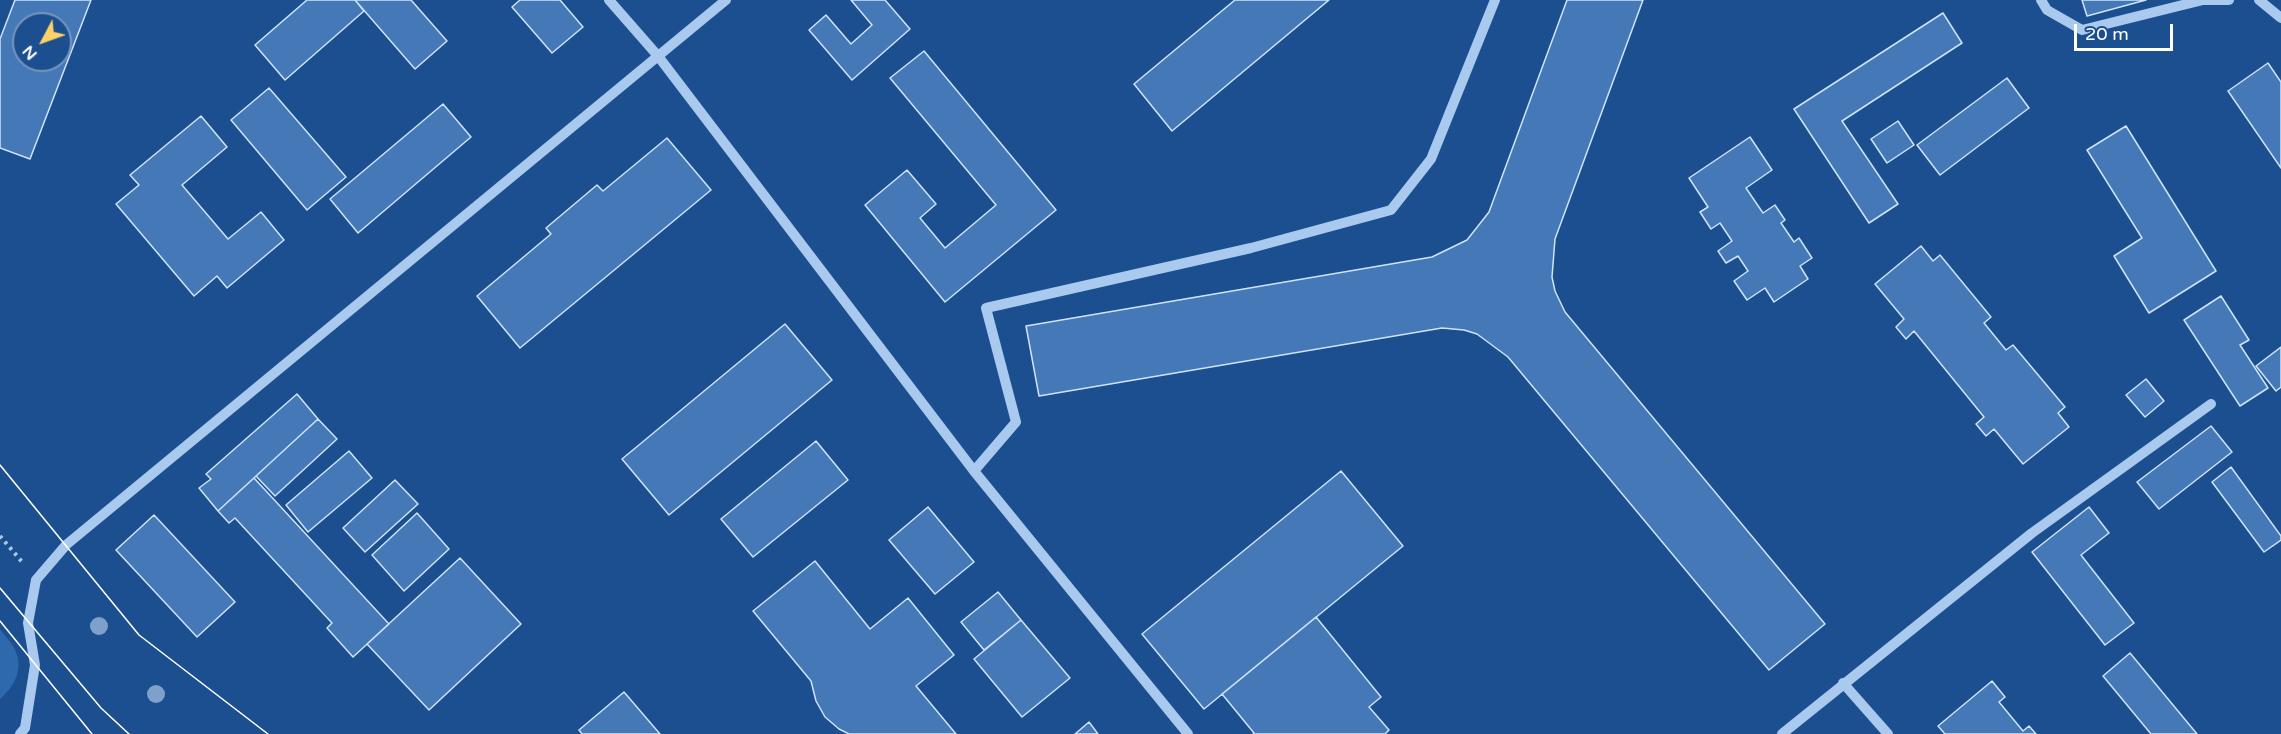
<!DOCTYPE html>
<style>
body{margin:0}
#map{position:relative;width:2281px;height:734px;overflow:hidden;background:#1b4f8f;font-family:"Varela Round",sans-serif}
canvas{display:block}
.north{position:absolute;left:12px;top:12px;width:60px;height:60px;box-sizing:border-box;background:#1b4f8f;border:2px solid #7695bc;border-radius:50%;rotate:229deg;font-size:16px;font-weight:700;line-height:24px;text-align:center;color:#fff}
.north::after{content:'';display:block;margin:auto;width:21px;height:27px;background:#ffd166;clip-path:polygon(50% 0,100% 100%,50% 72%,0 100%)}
.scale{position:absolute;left:2074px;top:24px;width:99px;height:27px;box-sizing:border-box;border:3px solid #fff;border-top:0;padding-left:8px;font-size:18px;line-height:21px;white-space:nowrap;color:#fff;-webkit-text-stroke:4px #1b4f8f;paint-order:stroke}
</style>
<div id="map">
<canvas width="2281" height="734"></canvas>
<div class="north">N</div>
<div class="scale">20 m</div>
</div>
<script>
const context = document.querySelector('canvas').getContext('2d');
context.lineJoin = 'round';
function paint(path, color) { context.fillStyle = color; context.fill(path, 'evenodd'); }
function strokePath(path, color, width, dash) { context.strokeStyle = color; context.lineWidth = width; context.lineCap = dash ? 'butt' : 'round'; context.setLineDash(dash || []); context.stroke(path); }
paint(new Path2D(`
 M0,629C5,636 13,644 16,652C23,671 14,687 0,699Z`), '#2e69ad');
const building = new Path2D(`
 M15,0H91L30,159L0,148V39ZM24,24H60V60H24Z
 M307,0H355L364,11L285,80L255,45Z
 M355,0H411L447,41L415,69Z
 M520,0H560L583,27L552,53L512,7Z
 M851,0H885L910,29L852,80L809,30L826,15L851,44L872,25Z
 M1235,0H1329L1172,131L1134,84Z
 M1567,0H1643L1555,239L1552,277L1555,291L1565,312L1825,624L1769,670L1508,357L1477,334L1464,330L1442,328L1039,396L1026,326L1432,257L1467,240L1489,212Z
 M2082,0H2146L2087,16Z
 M1943,13L1962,43L1842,121L1898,204L1869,223L1794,109Z
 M924,51L1056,210L945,302L865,205L907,170L936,204L920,218L945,248L996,205L890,78Z
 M2268,63L2281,82V168L2228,91Z
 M2007,78L2029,108L1940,175L1917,145Z
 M269,88L346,177L307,210L231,120Z
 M443,104L471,137L358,233L330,199Z
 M201,116L227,147L182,185L228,239L261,212L284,240L227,288L217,276L194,296L116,204L139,185L130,175Z
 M1898,121L1914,145L1887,163L1871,139Z
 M2126,126L2216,271L2149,313L2114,256L2142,238L2087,150Z
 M1750,137L1772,170L1746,188L1763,213L1775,205L1785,220L1781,223L1794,242L1799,238L1812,258L1800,266L1808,279L1774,302L1765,288L1747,300L1734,281L1748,271L1738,256L1726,263L1718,251L1732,241L1720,223L1711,229L1700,212L1708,207L1689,178Z
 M667,138L711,190L520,348L477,296L551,234L546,228L597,185L603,191Z
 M1921,246L1933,261L1940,255L1991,317L1984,323L2006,350L2013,345L2065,407L2058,413L2069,427L2023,464L1994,429L1986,436L1976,424L1984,417L1914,331L1906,339L1896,327L1904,319L1875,284Z
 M2221,296L2249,340L2240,345L2268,388L2240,406L2184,320Z
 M785,324L832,380L669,515L622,459Z
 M2281,347V387L2276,391L2256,366Z
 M2146,379L2164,401L2145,417L2126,395Z
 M297,394L318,419L218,511L199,488L211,479L206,474Z
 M318,419L337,439L275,496L256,476Z
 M2211,426L2232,452L2159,509L2137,482Z
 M816,441L848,480L753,557L721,519Z
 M349,451L372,478L308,532L286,505Z
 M2231,467L2281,536V540L2264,552L2212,482Z
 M1341,471L1403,546L1204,709L1142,634Z
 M254,478L389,624L353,657L327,628L332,623L235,518L229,523L218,511Z
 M395,480L418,504L365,552L343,528Z
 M928,507L974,562L935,594L889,540Z
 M2089,507L2109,533L2081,555L2134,623L2105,645L2032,552Z
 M417,513L449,549L404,591L372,555Z
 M154,515L235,602L197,637L116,550Z
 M460,558L521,624L429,710L367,644Z
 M815,561L870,629L908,598L954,655L916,686L956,734H849L839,729L825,717L816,701L811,681L753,611Z
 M998,592L1021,620L984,650L961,622Z
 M1316,617L1381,697L1369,707L1389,730L1385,734H1253L1254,733L1222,694Z
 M1021,620L1070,678L1022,717L974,659Z
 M2130,653L2197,734H2151L2103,676Z
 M1992,681L2005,697L1999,702L2023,731L2029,726L2036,734H1945L1938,726Z
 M624,692L660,734H582L579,730Z
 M1089,722L1098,734H1075Z`);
paint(building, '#4478b7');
strokePath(building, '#cfe3fa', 1.5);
strokePath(new Path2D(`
 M0,536L23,563`), '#a9c9ee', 4, [3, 4.5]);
strokePath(new Path2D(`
 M609,0L658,56L974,471L1188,734
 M2041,0L2047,10L2082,30L2203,0H2229
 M2259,0L2281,18
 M974,471L1016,422L986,308L1251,248L1391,210L1431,159L1495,0
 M1843,683L1888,734
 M20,734L25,728L35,665L28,623L36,580L66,545L726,0
 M1782,734L2032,533L2211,404`), '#a9c9ee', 10);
strokePath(new Path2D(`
 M0,465L139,635L268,734
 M0,588L101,708L129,734
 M0,621L92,734`), '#fff', 1.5);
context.fillStyle = '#7ea0ca';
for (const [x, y] of [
 [99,626],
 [156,694]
]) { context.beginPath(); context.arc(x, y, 9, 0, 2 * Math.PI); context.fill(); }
</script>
